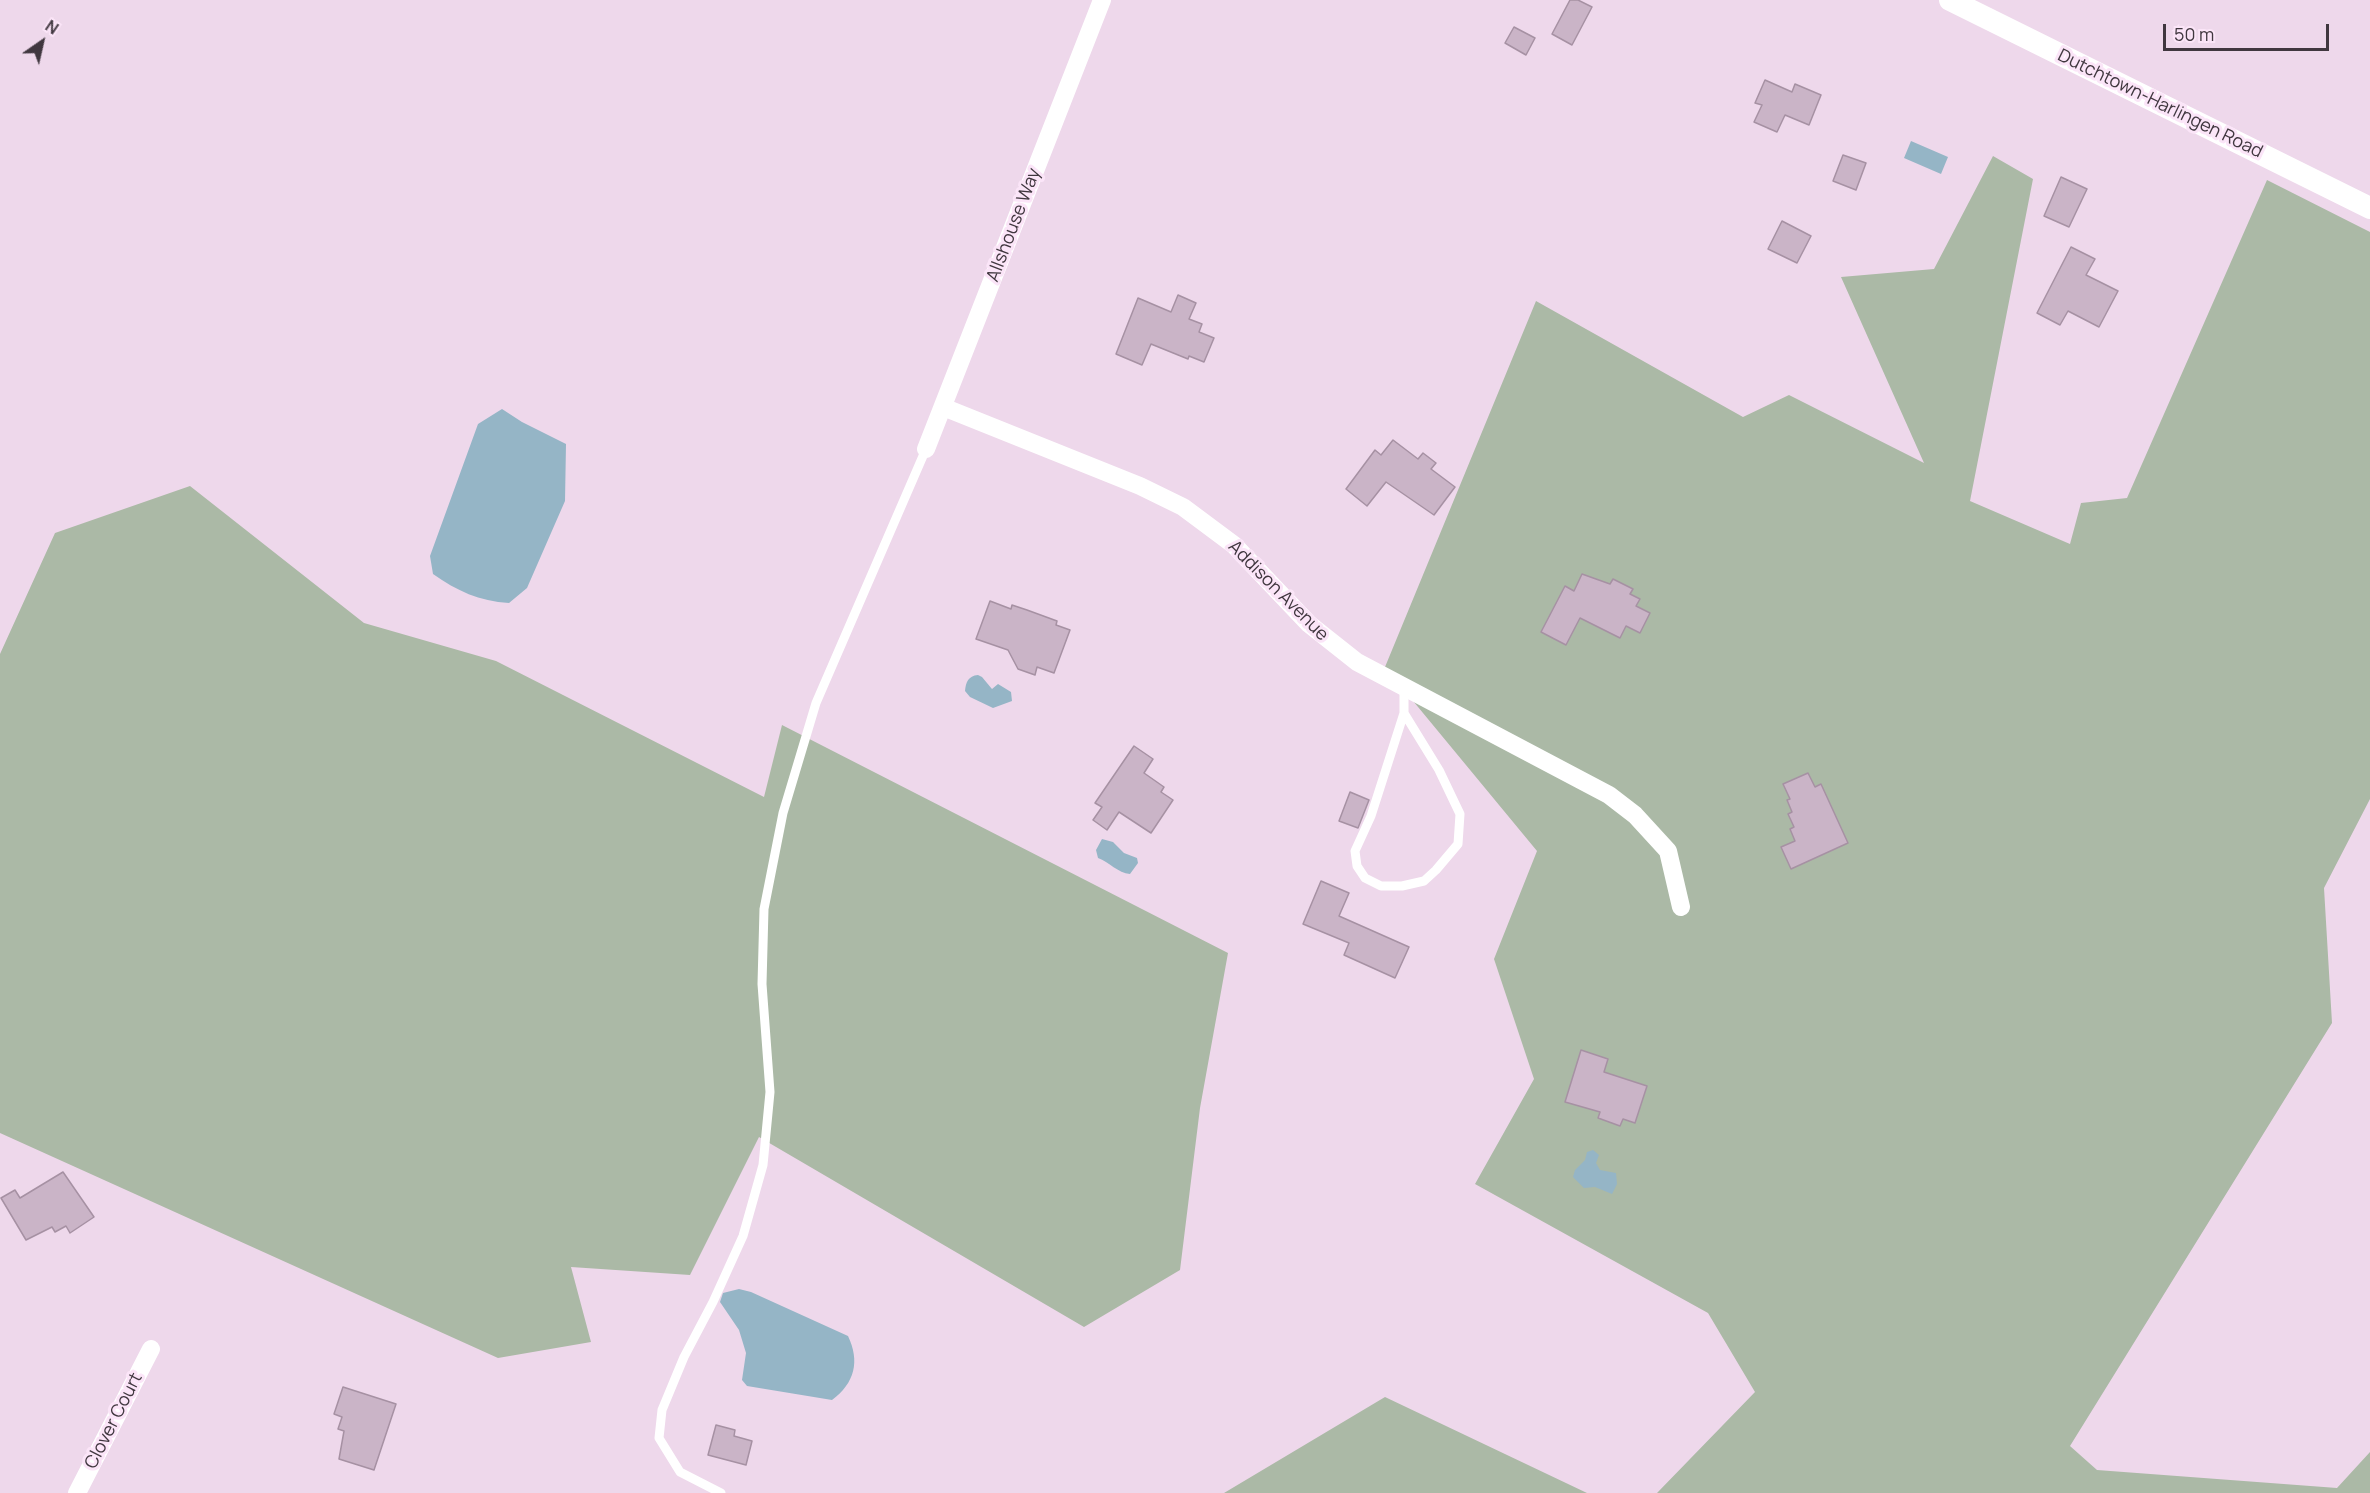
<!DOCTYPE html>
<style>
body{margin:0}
#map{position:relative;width:2370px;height:1493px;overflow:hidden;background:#eed8eb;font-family:Manrope,sans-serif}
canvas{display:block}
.north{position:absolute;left:12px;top:12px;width:60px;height:60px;-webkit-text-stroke:4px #fbe5f8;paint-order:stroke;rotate:34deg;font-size:16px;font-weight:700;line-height:24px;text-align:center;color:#40373f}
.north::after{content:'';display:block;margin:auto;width:21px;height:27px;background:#40373f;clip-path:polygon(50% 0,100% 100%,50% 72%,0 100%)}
.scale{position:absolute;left:2163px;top:24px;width:166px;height:27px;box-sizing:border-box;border:3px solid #40373f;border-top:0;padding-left:8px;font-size:18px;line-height:21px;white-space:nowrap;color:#40373f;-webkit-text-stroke:4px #fbe5f8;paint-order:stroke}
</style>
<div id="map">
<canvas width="2370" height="1493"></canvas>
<div class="north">N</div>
<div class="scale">50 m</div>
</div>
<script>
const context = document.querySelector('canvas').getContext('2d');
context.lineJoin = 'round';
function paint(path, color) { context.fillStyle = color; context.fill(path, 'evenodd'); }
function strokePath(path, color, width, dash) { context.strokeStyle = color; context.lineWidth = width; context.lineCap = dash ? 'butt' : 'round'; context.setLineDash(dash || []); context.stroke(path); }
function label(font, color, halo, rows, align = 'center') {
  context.font = font + ' Manrope,sans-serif'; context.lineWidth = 6; context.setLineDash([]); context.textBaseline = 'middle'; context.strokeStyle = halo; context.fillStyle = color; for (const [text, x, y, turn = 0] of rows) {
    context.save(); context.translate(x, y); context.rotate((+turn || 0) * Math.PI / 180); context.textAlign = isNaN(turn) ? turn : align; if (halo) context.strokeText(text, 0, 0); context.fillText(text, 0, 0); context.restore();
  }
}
paint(new Path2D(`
 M1993,156L2033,179L1970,501L2070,544L2081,503L2127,498L2267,180L2370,232V799L2324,888L2332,1023L2070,1446L2097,1470L2337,1488L2370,1452V1493H1657L1755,1392L1708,1313L1475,1184L1534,1079L1494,959L1537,851L1385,667L1536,301L1743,417L1789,395L1924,463L1841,277L1934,269Z
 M190,486L364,623L496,661L764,797L782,725L1228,953L1200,1108L1180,1270L1084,1327L759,1137L690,1275L571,1267L591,1342L498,1358L0,1133V654L55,533Z
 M1385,1397L1587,1493H1224Z`), '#abb9a6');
paint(new Path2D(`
 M1911,141L1948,157L1941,174L1904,158Z
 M502,409L522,422L566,444L565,501L527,588L509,603C479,601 457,591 433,574L430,556L478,424Z
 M978,675L982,677L992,689L998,684L1011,692L1012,701L993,708L970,697L965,691C966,682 968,676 978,675Z
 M1102,839L1113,842L1124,853L1137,858L1138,863L1130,874C1118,873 1109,862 1098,858L1096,850Z
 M1593,1150L1599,1155L1596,1163L1600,1170L1616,1173L1617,1184L1612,1194L1595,1187L1584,1188L1573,1177L1575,1170L1585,1160L1587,1152Z
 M739,1289L751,1292L848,1336C860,1361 855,1383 832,1400L747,1386L742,1380L746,1353L739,1330L720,1302L723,1293Z`), '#95b5c6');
const building = new Path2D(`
 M1570,0H1578L1592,7L1572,45L1552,34Z
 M1514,27L1535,38L1526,55L1505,43Z
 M1765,80L1792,92L1795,84L1821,95L1809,125L1785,115L1777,132L1754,122L1762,105L1755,103Z
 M1843,155L1866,163L1856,190L1833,181Z
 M2061,177L2087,189L2069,227L2044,216Z
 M1782,221L1811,236L1797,263L1768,249Z
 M2071,247L2095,259L2086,275L2118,291L2099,327L2068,311L2060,325L2037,313Z
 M1178,295L1196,303L1189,319L1202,324L1199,332L1214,338L1204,362L1189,356L1188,359L1151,344L1142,365L1116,354L1138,298L1171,312Z
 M1393,440L1418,459L1423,453L1436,463L1431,469L1455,487L1434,515L1386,482L1367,506L1346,489L1375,450L1381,455Z
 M1582,574L1610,584L1613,579L1633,589L1630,594L1640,599L1636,606L1650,613L1640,633L1626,626L1620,638L1580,618L1566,645L1541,632L1565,586L1574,591Z
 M990,601L1011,609L1012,605L1027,610L1057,621L1056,625L1070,630L1054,673L1037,667L1035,675L1018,669L1008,650L976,639Z
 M1134,746L1153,759L1144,773L1164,787L1161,792L1173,800L1151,833L1119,812L1107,830L1093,820L1102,807L1095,803Z
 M1808,773L1815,787L1821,784L1848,843L1791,869L1781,847L1795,841L1790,829L1794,827L1788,814L1792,812L1787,800L1790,799L1783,784Z
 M1350,792L1369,800L1358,828L1339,821Z
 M1321,881L1349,893L1339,916L1409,947L1395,978L1344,955L1349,943L1303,924Z
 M1581,1050L1608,1059L1604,1072L1647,1086L1635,1123L1623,1119L1620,1126L1598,1118L1600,1112L1565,1102Z
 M63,1172L94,1217L70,1233L66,1226L55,1232L52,1227L26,1240L1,1198L15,1190L20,1198Z
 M343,1387L396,1404L374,1470L339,1459L344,1431L338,1429L342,1417L334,1414Z
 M716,1425L735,1430L734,1436L752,1441L746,1465L708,1455Z`);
paint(building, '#cab4c7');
strokePath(building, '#a691a3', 1.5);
strokePath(new Path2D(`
 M1404,713L1371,816L1355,851L1357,866L1365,878L1381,886H1402L1424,881L1436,870L1458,844L1460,814L1439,770L1404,713V687
 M721,1493L680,1472L659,1438L662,1410L684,1357L713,1302L743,1236L763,1165L770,1092L762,984L764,909L783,813L816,703L926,449`), '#fff', 9);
strokePath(new Path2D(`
 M943,407L1140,486L1183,507L1234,545L1309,624L1357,662L1609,795L1635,815L1668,851L1681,907
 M926,449L1102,0
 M77,1493L151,1349`), '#fff', 18);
strokePath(new Path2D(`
 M1950,0L2370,208`), '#fff', 22);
label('18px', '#40373f', '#fbe5f8', [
 ["Dutchtown-Harlingen Road",2160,104,26],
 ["Allshouse Way",1014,225,-69],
 ["Addison Avenue",1278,591,45],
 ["Clover Court",114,1421,-63]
]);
</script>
